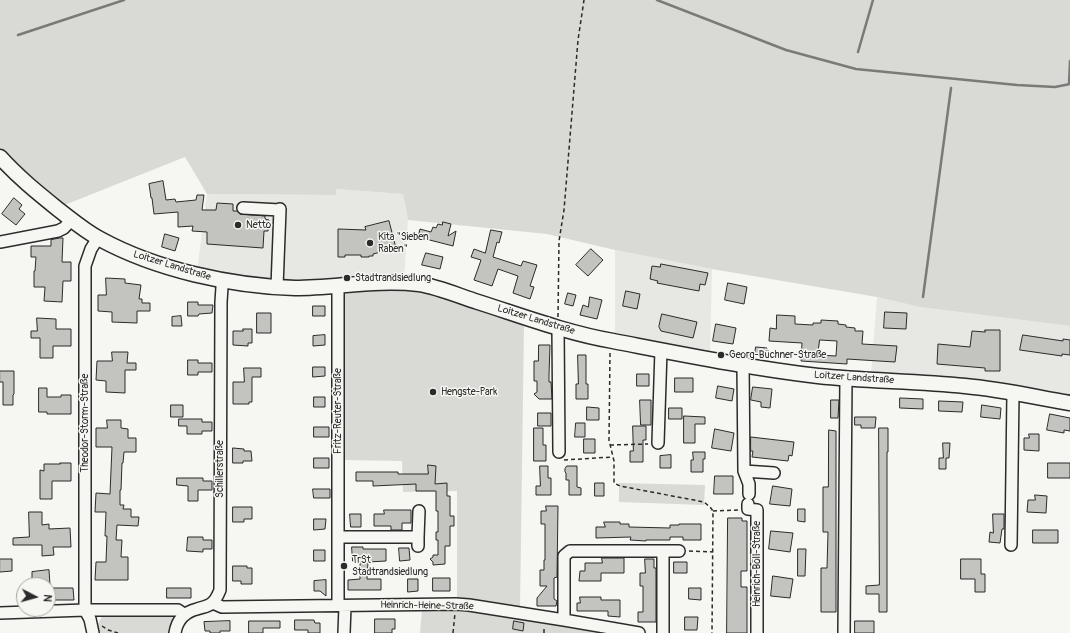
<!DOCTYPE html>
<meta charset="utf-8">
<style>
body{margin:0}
#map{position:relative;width:1070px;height:633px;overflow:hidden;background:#f6f6f2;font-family:Pangolin,sans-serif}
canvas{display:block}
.north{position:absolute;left:16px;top:577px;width:40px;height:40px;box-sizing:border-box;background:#f6f6f2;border:1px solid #a5a5a2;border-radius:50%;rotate:96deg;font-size:11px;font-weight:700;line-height:16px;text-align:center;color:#2b2b2b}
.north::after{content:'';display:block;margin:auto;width:14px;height:18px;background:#2b2b2b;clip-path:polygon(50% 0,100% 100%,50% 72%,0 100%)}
</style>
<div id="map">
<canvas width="1070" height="633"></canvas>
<div class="north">N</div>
</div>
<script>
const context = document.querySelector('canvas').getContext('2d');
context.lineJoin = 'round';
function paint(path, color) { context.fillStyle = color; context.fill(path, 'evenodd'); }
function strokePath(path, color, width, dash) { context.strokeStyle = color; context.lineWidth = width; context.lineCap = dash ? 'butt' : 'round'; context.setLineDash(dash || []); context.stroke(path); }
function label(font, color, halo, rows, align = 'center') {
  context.font = font + ' Pangolin,sans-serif'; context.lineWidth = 3; context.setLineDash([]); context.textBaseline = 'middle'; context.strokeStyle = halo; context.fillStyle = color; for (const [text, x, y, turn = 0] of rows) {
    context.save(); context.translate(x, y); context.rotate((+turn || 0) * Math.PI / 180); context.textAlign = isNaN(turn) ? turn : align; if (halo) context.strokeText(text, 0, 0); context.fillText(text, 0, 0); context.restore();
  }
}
paint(new Path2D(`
 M336,189L403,194L408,220L404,278L332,282L263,281L197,271L207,194L336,195Z
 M615,250L712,269L710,353L615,337Z
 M877,297L920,307L1070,326V399L871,375Z`), '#e7e7e3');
paint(new Path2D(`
 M0,0H1070V326L920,307L877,297L712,269L615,250L547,234L408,220L403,194L336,189V195L207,194L185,157L62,206L0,152Z
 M375,290L408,291L434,295L524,324L520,609L457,600V491L403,492L402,461L344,460V294Z
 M619,483L705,485L704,505L619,502Z
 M422,609L457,610L486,613L602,633H420Z
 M103,615H173L171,633H97L96,627Z`), '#d9d9d5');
strokePath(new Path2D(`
 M657,0L786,50L856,69L1017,85L1055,87L1070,84
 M18,35L124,0
 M858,52L873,0
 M1069,84L1070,61
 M923,297L951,88`), '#7a7a78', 2.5);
const building = new Path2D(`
 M163,181L166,200L175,199L176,202L196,200L197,195H204L202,210H216L217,203L233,204V211H237L240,214L265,216V219L269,220L268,231H264L263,248L207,244V232L192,231L193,226L178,227V212L154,214L152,198H151L149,184Z
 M14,198L22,205L19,209L25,214L16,225L2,214Z
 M389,221L396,248L373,254V256H369V257H361V255H345V257H338V229L366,230L365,227Z
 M443,222L451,224L448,236L456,231L453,246L418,237L420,229L431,232L433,227L436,228L438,224L442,225Z
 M491,230L502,232L499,243L497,242L493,257L521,266L523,261L537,265L530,286L534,287L530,299L513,293L518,276L498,269L492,286L474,280L481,260L471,257L474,249L485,253Z
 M165,234L179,238L175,251L162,247Z
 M60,238H63L62,262H71V281H63L62,302L44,301L45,287H34V271H35L36,257H31V246H51V240Z
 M591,249L603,260L588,276L576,265Z
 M426,253L443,257L440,269L422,265Z
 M661,264L708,273L705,285L700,284L699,291L657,283L658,281L650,279L652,266L660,267Z
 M106,278L125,279V283L141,285L139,299H142V303H150V311H137V323L112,322V312L98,311V295H106Z
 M728,283L747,287L744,304L725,300Z
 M626,291L640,294L637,309L623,306Z
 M568,293L576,295L573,306L565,304Z
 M590,297L602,300L597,319L580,315L583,305L588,307Z
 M188,302H198V305H213L212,313L199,314L198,316H188Z
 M313,306H325V316H313Z
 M885,312L907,313L906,329L884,328Z
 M257,313H271V333H257Z
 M662,314L697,322L693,338L661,331L659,327Z
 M777,315L795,316V324L813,325V323H821V320L838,321V324L846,325V327L855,328V331H863L862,344L897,346L895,362L847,359V364L801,361L802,343L769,341L770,328L776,329ZM820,340L837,341L836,356L818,355Z
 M181,316L182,326H172V317Z
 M37,318L56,319V329H71V346H53V358H40V338H31V331H37Z
 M716,324L736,328L733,344L713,341Z
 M243,329H252V343H248V346L233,345V331H243Z
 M985,330H1000V371H985V368L937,364L938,344L970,347L972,331L985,332Z
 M325,335V345L313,346V336Z
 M1023,335L1063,341V339L1070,340V355L1062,354V356L1020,350Z
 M539,345H550L549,375V382H551L552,399H539L534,394L537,392V381H534V361H538Z
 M756,347L767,348L766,356L755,354Z
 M112,352H128L127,363H136V370H125V393L106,392V381L96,380L97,361H112Z
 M578,355H586V384H588V399H576V384H578Z
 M188,360H198V363H212V372H198V375H188Z
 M313,367H325V376L313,377Z
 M244,368H261V377H252V402H249V404H233V382H244Z
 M0,371H14V394L13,395V405H3V382H0Z
 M637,374H649V386H637Z
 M675,378H693V392H675Z
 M718,386L734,389L732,401L716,398Z
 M753,387L772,389L770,408L761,407V402L751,400Z
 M39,388H47V397H61V395H71V414H47V412H39Z
 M314,397H325V407H314Z
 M900,398L923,399V409L900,408Z
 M640,400H651V425H641Z
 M831,400H839L838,418H831Z
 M939,401L963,402L962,412L939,411Z
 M171,405H183V417H171Z
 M982,405L1001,408L1000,419L981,417Z
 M587,407L599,408V420H587Z
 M669,408H682V419H669Z
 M538,413H551V426H538Z
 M1050,414L1070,418V431L1064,430V433L1047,430Z
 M684,416L705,417V424H695V443H684Z
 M855,417H876L875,428H861V425H855Z
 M179,419H202V422H212V431H202V434H187V426H179Z
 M107,420H121V428L128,429V438H136V452H124L123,463H122L121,490H120V505H124L123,509H131V517H139L138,526L117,525L116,540H122L121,557H128V580H95L96,562H106L107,536H105L106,512H95L96,493L110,494L112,447H96V428H107Z
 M576,423H585V437H575Z
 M633,426H646V440H643V462H630V451H633Z
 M314,427H329V437H314Z
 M534,428H543V445H546V461H534Z
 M879,428H888V452H887V612H879V594H866V586L879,585Z
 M715,429L734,433L731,451L712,448Z
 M829,430L836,431V612H821V568H827L828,532H823V487H828Z
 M1029,434H1039V451L1024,450V438H1029Z
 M751,437L794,442L792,456L789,455L788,461L752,457L753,451H751Z
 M584,439H595V453H584Z
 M943,443H950L949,458H946V469H939V458H943Z
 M233,448L244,449V451H251L252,461H243V463H233Z
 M693,452H705V459H703V472H691V460H693Z
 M671,455V468H660V456Z
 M314,458H329V468H314Z
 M60,463H71V481H52V499H40V470L44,471V464H60Z
 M1048,463H1070V478H1048Z
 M428,465L436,466L435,484L447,483V496H450V516H454V526H450V546H445V564L433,565V562L430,559L433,557V555H438V540H436V532H438V511H436V491H416V484L373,486V481H356V472H398V474H428Z
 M540,466H548V478H551V495H536V486H540Z
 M567,466H577V487L581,488V495H569V480H566V473L565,472V469Z
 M715,476H733V494H714Z
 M177,478H203V481H212V490H198V501H188V486L177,485Z
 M595,483H604V496H595Z
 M773,486L792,489L790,506L770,504Z
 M313,489H330V498H314Z
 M1035,495L1047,496L1046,513L1027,512L1028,500H1035Z
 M546,506H558L557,577L554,578V599L557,601L556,606H537V598L547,586H540V570H544V560H545V524H541V511H546Z
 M233,507H252V519H244V522H233Z
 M798,509H805V522L798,521Z
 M384,510H411V523H402V530H391V526H374V514H384Z
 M29,512H42V525L49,524V529L70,528L71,547H53L54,555L42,556V545H13V538L29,537Z
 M350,514H361V527H351Z
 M993,514H1004V529H1002L1000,543L989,542L990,532L993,533Z
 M728,518H742V521H747V571H741V587H747V633H727Z
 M314,519H326L325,529L314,530Z
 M604,522H620V524H629V527L670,528V525H679V524H701V540H683V537H670V540H646V541L630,540L631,537L596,538V527H605Z
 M1033,530H1058V543H1033Z
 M771,531L793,533L790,552L769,549Z
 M188,537H203V540H212V549H203V552L187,551Z
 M352,547H363V549H386V561L368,562L367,579H381V590H348V580L360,579V561H353Z
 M399,548H409L410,560L400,561Z
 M798,549H806L805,576H798Z
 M314,550H325V561H314Z
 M602,558H624V573H601V581H579L580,571H585V563H602Z
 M0,559H12V571L0,572Z
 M645,559H654V568H656V622H638V612H643V586H640V573H645Z
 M961,559H981V574H985V592H975V579H961Z
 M674,562H687V573H674Z
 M233,566H247V568H252V584H241V581H233Z
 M49,570L50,585H32V572Z
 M773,576L793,579L790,598L771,596Z
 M433,578H450V591H433Z
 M408,579H418V591L408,592Z
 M326,580V596L320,591H314V581Z
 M48,588H73L74,600H48Z
 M167,588H191V598H167Z
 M689,588H701V600L689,599Z
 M580,597H601V600H620V617L608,616V611H577V603H580Z
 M685,617H698L697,630H685Z
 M375,619H395V629H392V633H375Z
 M295,620H314L315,623H320V633H308V630H295Z
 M230,621V631H220V633H210V631H205L204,622Z
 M249,621H280V628H263V633H249Z
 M514,621L524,623L523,631L513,629Z
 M855,621H874V633H855Z`);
paint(building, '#c3c3c0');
strokePath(building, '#2b2b2b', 1);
const minor = new Path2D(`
 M243,208L280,210
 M0,242L58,231L64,228L71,220
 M277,287L280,209
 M558,328L559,452
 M743,365L744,471L749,484V494
 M658,443L661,350
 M744,471L774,473
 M748,504V509L757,510V633
 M338,537H418V546
 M418,537L419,511
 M1011,545L1013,393
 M663,551H679
 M213,603L222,607L456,604L469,605L564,620L639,633
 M338,605V285
 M0,613L85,610H178L184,614
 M564,620V556L570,551H663V633
 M93,633L90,619L85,610V266L91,249L98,238
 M175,633C177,620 185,612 197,609C202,607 208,607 212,603C216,600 218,595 220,590L221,302L222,287L224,281
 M344,633L345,606
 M844,633L846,378`);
const major = new Path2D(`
 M0,157C18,177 38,193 59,210C72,220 85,231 100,239C157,270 231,286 295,288C336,288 377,279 419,284C439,287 459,296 478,302C522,316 567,333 613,341C681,354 750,368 818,376C867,381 916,381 965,386C1000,389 1035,397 1070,403`);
strokePath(minor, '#2b2b2b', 14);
strokePath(major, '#2b2b2b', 17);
strokePath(new Path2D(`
 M558,317L559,241L564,210L578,40L584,0
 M610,353L609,440L614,461V483L620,486L704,502L710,507L713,511L712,633
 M610,445L648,444
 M564,460L612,457
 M713,511L739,510
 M689,551L713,552
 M102,626L108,630L118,633
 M453,633L455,613
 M544,633V627`), '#2b2b2b', 1.5, [4, 3]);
strokePath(minor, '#f6f6f2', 11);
strokePath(major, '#f6f6f2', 14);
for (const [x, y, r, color] of [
 [238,225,4,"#2b2b2b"],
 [370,243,4,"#2b2b2b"],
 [347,278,4,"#2b2b2b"],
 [721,355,4,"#2b2b2b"],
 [433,392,4,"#2b2b2b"],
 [344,566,4,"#2b2b2b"]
]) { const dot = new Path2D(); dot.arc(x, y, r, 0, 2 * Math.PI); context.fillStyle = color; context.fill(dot); strokePath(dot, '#f6f6f2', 1.5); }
label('10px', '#2b2b2b', '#f6f6f2', [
 ["Netto",246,225],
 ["Kita \"Sieben",378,237],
 ["Raben\"",378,249],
 ["Stadtrandsiedlung",355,278],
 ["Georg-Büchner-Straße",729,355],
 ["Hengste-Park",441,392],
 ["TrSt",352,560],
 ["Stadtrandsiedlung",352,572]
], 'left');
label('10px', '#2b2b2b', '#f6f6f2', [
 ["Loitzer Landstraße",172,266,17],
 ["Loitzer Landstraße",536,320,17],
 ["Loitzer Landstraße",854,378,4],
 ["Fritz-Reuter-Straße",338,411,-90],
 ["Theodor-Storm-Straße",85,423,-90],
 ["Schillerstraße",220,469,-90],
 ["Heinrich-Böll-Straße",757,564,-90],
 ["Heinrich-Heine-Straße",427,606,1]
]);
</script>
